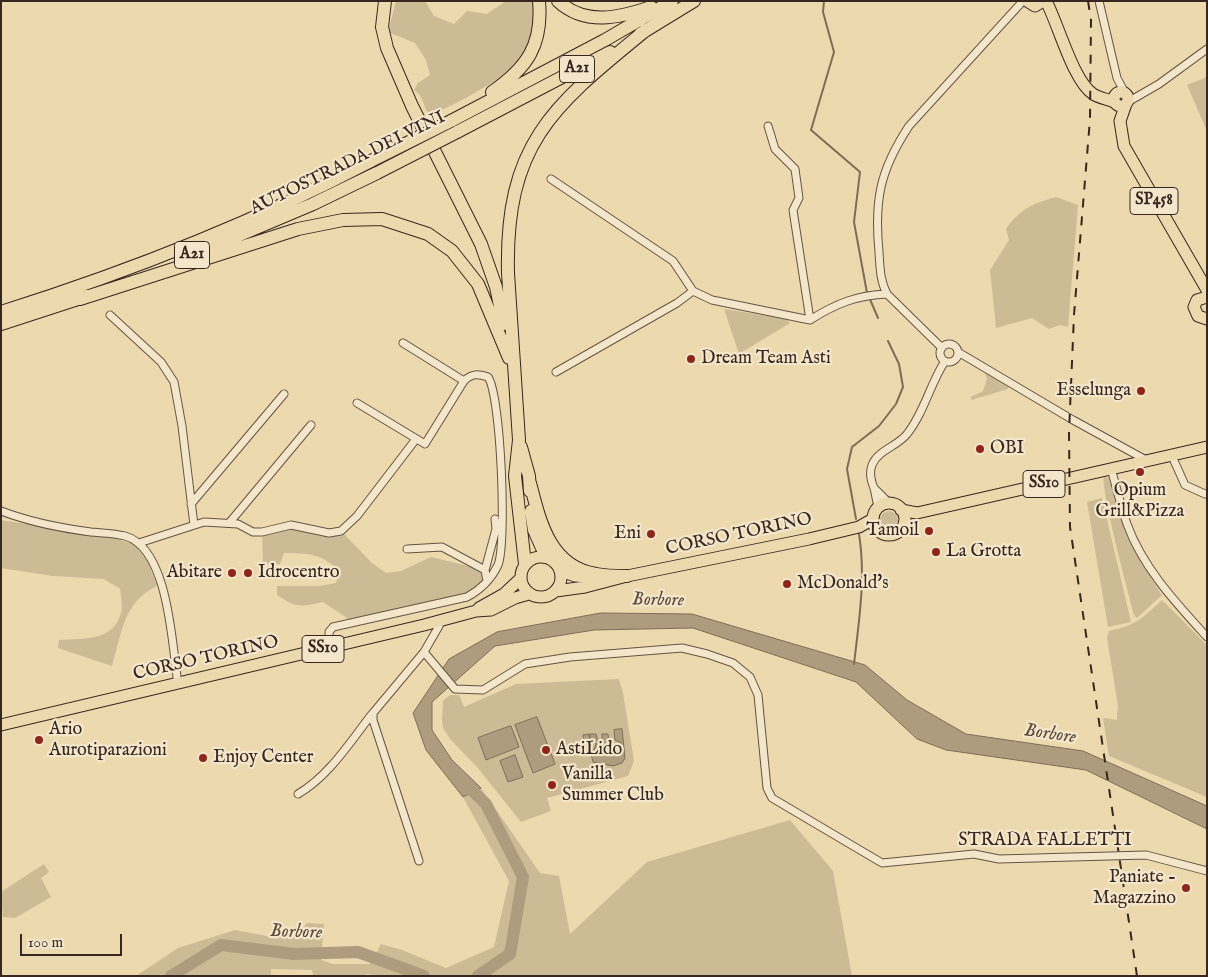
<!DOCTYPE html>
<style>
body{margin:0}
#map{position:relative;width:1208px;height:977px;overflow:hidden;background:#ecd9ae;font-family:"IM FELL English",serif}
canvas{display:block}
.frame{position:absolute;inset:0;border:2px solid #382720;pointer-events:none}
.scale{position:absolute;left:20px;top:934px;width:102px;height:22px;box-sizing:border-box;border:2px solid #382720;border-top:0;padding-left:6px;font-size:15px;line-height:18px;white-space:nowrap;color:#382720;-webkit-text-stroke:4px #f3e6ca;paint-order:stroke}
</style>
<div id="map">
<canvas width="1208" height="977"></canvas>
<div class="frame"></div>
<div class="scale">100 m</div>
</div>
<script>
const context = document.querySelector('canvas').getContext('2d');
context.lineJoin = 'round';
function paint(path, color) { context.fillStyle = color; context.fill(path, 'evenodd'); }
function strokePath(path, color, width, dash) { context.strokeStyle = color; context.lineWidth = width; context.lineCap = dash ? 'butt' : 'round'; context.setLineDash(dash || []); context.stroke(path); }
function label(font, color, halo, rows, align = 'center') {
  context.font = font + ' "IM FELL English",serif'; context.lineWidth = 4.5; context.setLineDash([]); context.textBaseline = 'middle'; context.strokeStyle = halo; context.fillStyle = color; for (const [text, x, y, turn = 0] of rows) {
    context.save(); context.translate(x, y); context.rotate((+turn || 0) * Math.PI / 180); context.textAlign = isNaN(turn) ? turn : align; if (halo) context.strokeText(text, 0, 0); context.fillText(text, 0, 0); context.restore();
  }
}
paint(new Path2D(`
 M396,1H425L434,16L454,24L467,11L487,14L506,1H535C546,66 477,91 431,116C422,108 425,96 414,90L418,83L430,75L426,60L415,43L388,32Z
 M1207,77V131L1187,85Z
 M1056,197L1078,205L1068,327L1060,325L1049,329L1032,318L996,328L990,270L1009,240L1006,229C1021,208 1032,204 1056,197Z
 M724,309L787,319L790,323L739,354Z
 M985,373L1008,386V389L971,400V397L983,391L987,379Z
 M1104,477L1109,478C1123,520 1136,558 1162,595L1137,618L1134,615C1129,596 1100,487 1104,477Z
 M1102,498L1131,622L1108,627L1087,502Z
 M880 520a9 9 0 1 1 18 0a9 9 0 1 1-18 0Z
 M1,520C26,525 124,534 138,548C148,557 153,574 157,586C123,602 122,633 112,666L58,648L59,640C83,638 113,642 121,613C123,607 121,596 120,589L104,579L53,576L1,568Z
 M291,525L341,531L372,563L386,573L401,571L431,557L480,569L487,581L467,597L353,622L323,602C301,607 296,608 277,595V586H319L336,583L339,571C323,554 308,553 284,553L280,564L263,565L262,532Z
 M1162,600L1207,645V797L1109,756L1103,718L1117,720L1118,706L1107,638L1109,631C1137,625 1141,619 1162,600Z
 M619,679L623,693L634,761L628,776L547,798L551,811L521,822L477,767L450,739L443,728L442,719L443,701L450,695H459L464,707L516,684Z
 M481,788L540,873L559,876L570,934L647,862L790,820L833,871L852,976H379L367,974L364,976H313L312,970L271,969V976H136L178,948L235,930L272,937H296L307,923L324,924L321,960L333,964H370L381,944L402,950L446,968L494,947L509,881L463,797Z
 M44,864L49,872L41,878L51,897L15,918L3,917L1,892Z`), '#cdbb96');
const water = new Path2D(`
 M601,613L692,614L865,665L907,700L966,734L1083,751L1207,806V829L1086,770L946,750L917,739L856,682L693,628L594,630L495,646L432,702V730L452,760L481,788L463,797L426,750L413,713L449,659L497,632Z
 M537,717L555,764L533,773L515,725Z
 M511,726L519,747L486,760L478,738Z
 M622,729L625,758L622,763L613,766L593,762L591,754L587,750L590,746L594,750L596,744L595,742L584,743L583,735L589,734L590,739V734H596L598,742L602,740V734H608L609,743L604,745L602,743L601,745L605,747L620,746L621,743L615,740L614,730Z
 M515,755L523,777L508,782L500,761Z`);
paint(water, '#af9c7e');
strokePath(water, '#7f6d58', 1);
strokePath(new Path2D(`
 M824,1L823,12L834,52L811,130L860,172L854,222L867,293
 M869,297L878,318
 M856,519L847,469L852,447L879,426L896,404L903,387L899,364L888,341
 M854,664C859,621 866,577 859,534`), '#7f6d58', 2);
strokePath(new Path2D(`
 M462,781L486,804L523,877L510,954L478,976
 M171,976L221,945L294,954L358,952L424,976`), '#af9c7e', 12);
const minor = new Path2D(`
 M1099,1L1117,78L1125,93
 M1126,103L1159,84L1207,49
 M768,126L775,149L795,169L799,198L793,210L810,320
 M551,179L673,261L693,291L712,300L810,320C835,304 857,295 887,294L942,348
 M887,294C880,281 880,267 879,252C874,200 880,170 909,126L1023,1
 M110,315L161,362L174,382L182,426L194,525
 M403,343L464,381
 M940 353a9 9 0 1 1 18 0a9 9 0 1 1-18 0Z
 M958,352L1073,420L1146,460
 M556,372L677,303L693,291
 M1171,454L1185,485L1205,494
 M1111,468C1116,487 1121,506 1127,524C1143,568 1176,603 1207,637
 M874,488C871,481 869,473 872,465C878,450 898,446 907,434C924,413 930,384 945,361
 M191,504L284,394
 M878,507L874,488L890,504
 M1,511C30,522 60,528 91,532C102,533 114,533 125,536C169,548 172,646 178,684
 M230,522L311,425
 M139,543L204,522L238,524L253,532H262L291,525L329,533L341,531L357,516L416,439
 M407,549L442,547L485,570L487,581
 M485,570L496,529L495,519
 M329,648V632L333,627L467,597C480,590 491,580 498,565C507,543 501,395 488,377C478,374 472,373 464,381L425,444L357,403
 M424,652L455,689L483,690L525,664L570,657L682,648L707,654L733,663L750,677L758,695L767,788L772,798L882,863L974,854L999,859L1146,855L1207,871
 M298,794C329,776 350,742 372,714
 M419,861L373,720V713L424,652L439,626L438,621`);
const primary = new Path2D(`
 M1027,1L1035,6L1043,1
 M1046,1C1058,23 1073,81 1093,94C1099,98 1107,99 1114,102
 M1114 99a7 7 0 1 1 14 0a7 7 0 1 1-14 0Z
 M1126,104L1120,121L1124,146L1207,290
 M1207,297L1197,300L1194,307L1198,316L1207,319
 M873 519a16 16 0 1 1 32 0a16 16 0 1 1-32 0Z
 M901,510L917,513L1207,447
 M521 577a20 20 0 1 1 40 0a20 20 0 1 1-40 0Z
 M561,571L575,576L598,578
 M556,591L585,587L627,576L809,539L859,527L873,519
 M479,608L504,594L520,579
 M1,725L424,625L476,611L491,610L515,598L529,594`);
const motorway = new Path2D(`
 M385,1L382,27L387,48L412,106L481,244L496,287L504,324
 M558,1C585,26 619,18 651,7
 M640,34L694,1
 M492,92C527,68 543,45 539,1
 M451,121L605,40L672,1
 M457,132L610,52
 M185,258L313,204L377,173
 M80,299L298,229L343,220L382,219L428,234L452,251L478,284L509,358
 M1,312C128,272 253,223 371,161
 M1,324L87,296
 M521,447L529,476L530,491
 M530,483C540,522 550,567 596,574C606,576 617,576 627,576
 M531,511L534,530L546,557
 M525,564L515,476L519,440L508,273C505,143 553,106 646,30`);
strokePath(minor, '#655444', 9);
strokePath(primary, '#382720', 13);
strokePath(motorway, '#382720', 14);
strokePath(minor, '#f3e6ca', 7);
strokePath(primary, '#ecd9ae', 11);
strokePath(motorway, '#ecd9ae', 12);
strokePath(new Path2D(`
 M1088,1L1091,20L1090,119L1074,315L1069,433L1070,527L1137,976`), '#382720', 2, [9, 9]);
const motorwayBridge = new Path2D(`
 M371,161L451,121
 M377,173L457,132`);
strokePath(motorwayBridge, '#382720', 14, []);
strokePath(motorwayBridge, '#ecd9ae', 12);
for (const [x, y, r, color] of [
 [691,359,5,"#8f2418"],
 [1141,391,5,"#8f2418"],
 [980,449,5,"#8f2418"],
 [1140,472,5,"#8f2418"],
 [929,531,5,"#8f2418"],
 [651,534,5,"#8f2418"],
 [936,552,5,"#8f2418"],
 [232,573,5,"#8f2418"],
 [248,573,5,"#8f2418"],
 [787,584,5,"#8f2418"],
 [39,740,5,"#8f2418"],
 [546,750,5,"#8f2418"],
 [203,758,5,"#8f2418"],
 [552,785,5,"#8f2418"],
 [1186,888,5,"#8f2418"]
]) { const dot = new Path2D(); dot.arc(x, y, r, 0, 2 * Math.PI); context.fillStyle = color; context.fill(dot); strokePath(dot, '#f3e6ca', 2); }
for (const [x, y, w] of [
 [577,69,35],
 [1154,201,48],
 [192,255,35],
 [1044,484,42],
 [323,649,42]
]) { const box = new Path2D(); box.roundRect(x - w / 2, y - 13.5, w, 27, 4); context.fillStyle = '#f3e6ca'; context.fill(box); strokePath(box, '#382720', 1); }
label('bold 16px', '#382720', null, [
 ["A21",577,69],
 ["SP458",1154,201],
 ["A21",192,255],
 ["SS10",1044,484],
 ["SS10",323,649]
]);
label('18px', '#382720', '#f3e6ca', [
 ["AUTOSTRADA DEI VINI",348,164,-26],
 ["CORSO TORINO",739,535,-12],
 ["CORSO TORINO",206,659,-13],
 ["STRADA FALLETTI",1045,841]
]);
label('18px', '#382720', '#f3e6ca', [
 ["Dream Team Asti",701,359],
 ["Esselunga",1131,391,"right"],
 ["OBI",990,449],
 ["Opium",1140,491,"center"],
 ["Grill&Pizza",1140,512,"center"],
 ["Tamoil",919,531,"right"],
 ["Eni",641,534,"right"],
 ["La Grotta",946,552],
 ["Abitare",222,573,"right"],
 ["Idrocentro",258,573],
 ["McDonald's",797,584],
 ["Ario",49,730],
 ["Aurotiparazioni",49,751],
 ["AstiLido",556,750],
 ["Enjoy Center",213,758],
 ["Vanilla",562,775],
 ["Summer Club",562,796],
 ["Paniate -",1176,878,"right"],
 ["Magazzino",1176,899,"right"]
], 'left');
label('italic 19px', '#5c4a3c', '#f3e6ca', [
 ["Borbore",658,601,1],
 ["Borbore",1050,735,8],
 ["Borbore",296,933,2]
]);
</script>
